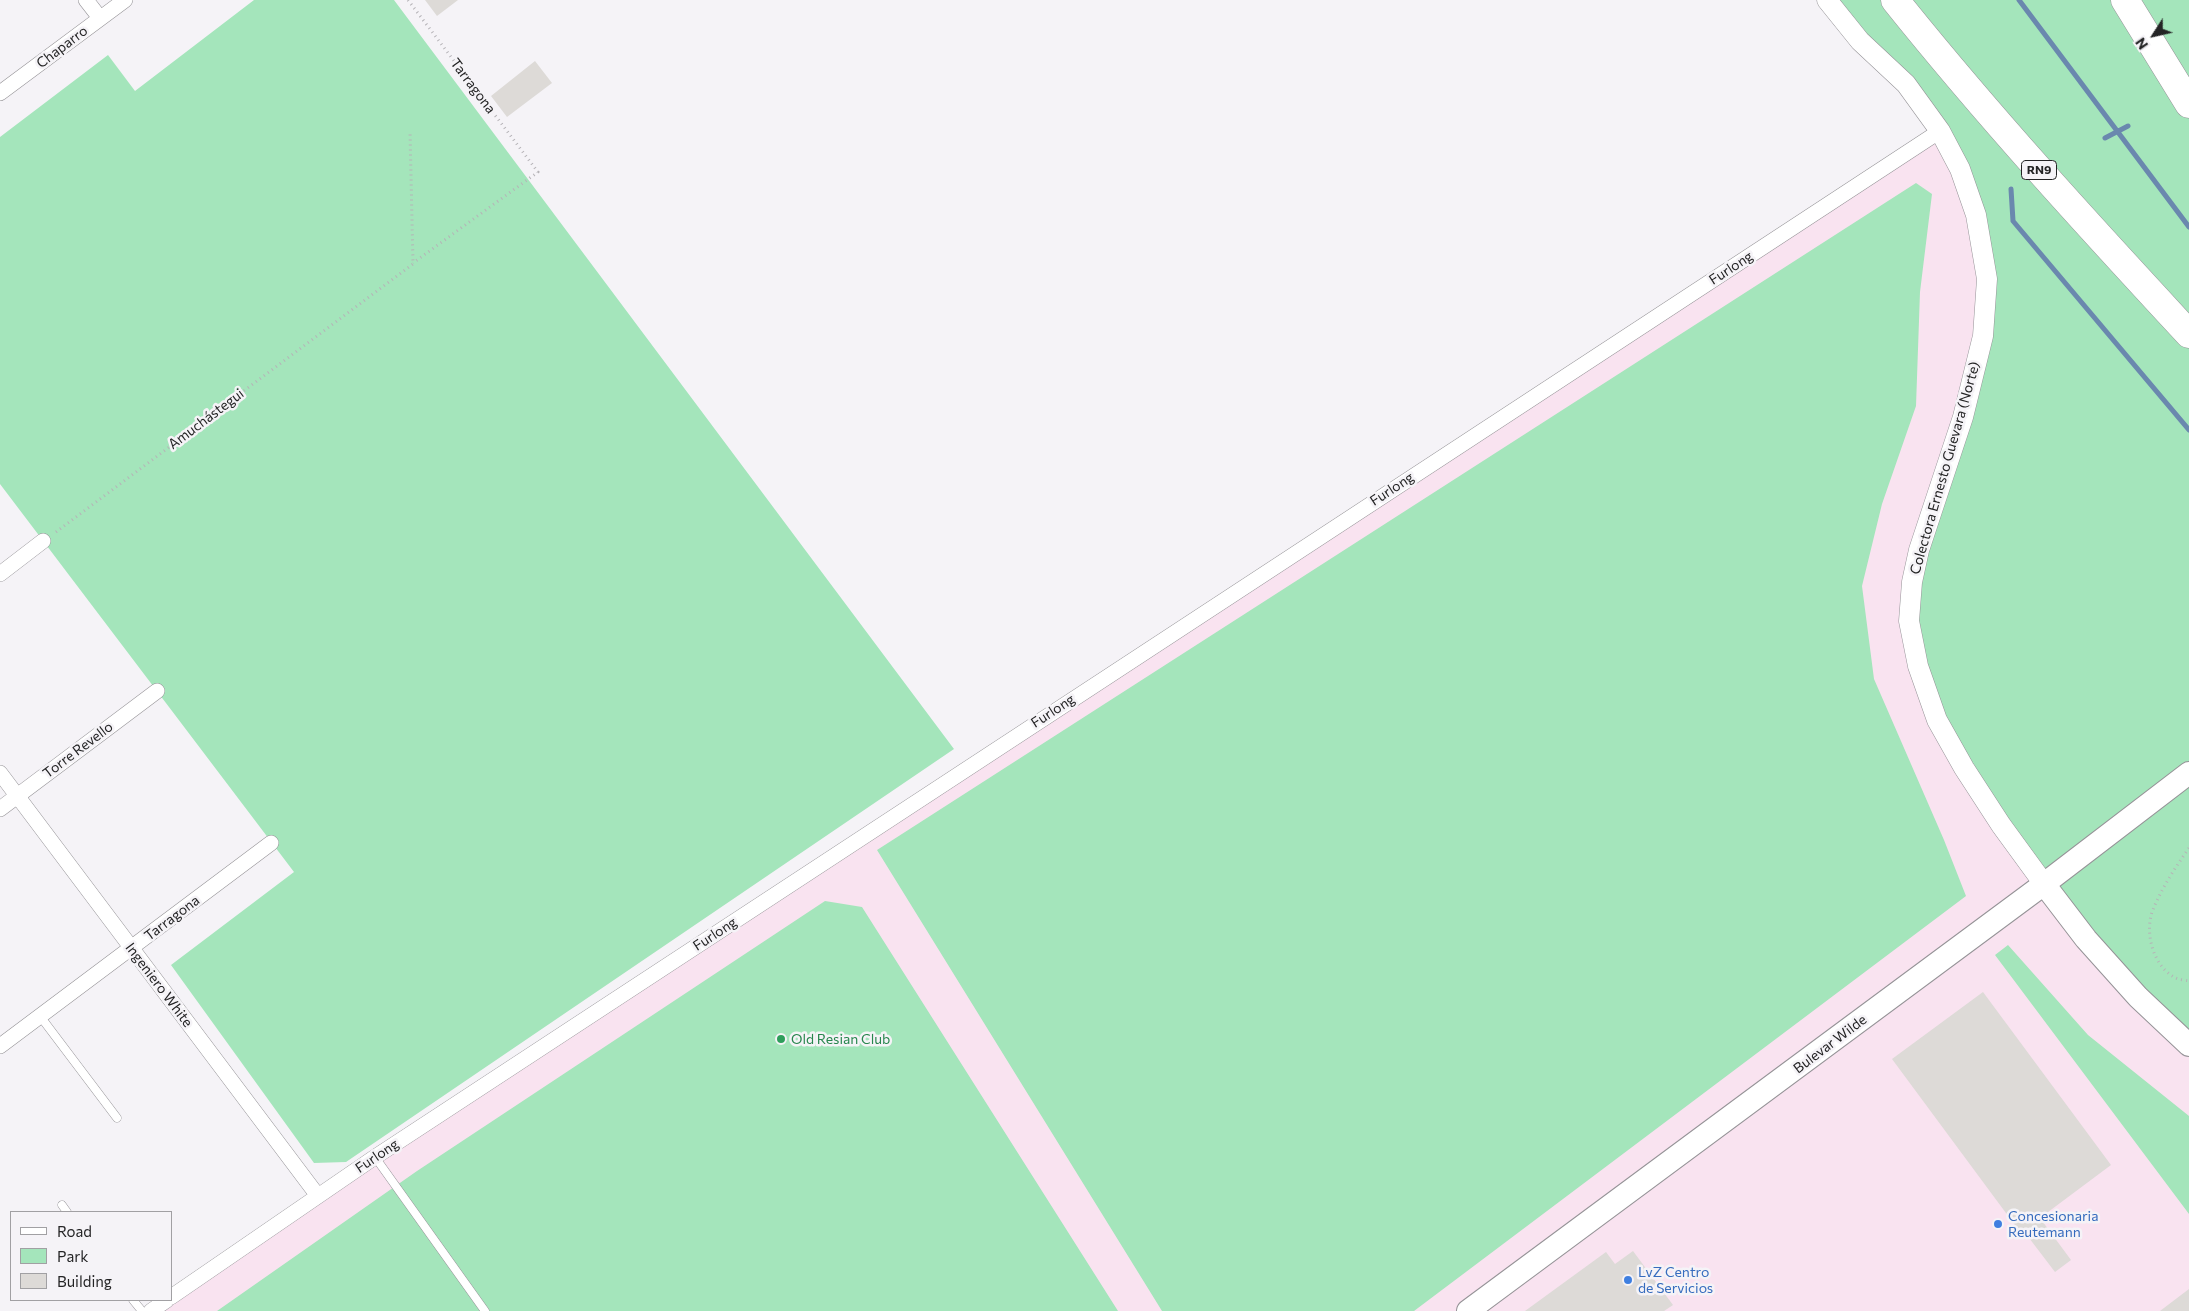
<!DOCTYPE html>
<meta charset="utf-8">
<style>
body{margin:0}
#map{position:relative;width:2189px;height:1311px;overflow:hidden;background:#f5f3f7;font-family:Commissioner,sans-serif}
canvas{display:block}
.legend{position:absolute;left:10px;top:1211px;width:162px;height:90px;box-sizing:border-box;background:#f5f3f7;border:1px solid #a1a0a3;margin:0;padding:6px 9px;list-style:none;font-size:15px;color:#242425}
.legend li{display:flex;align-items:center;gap:10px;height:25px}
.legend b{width:25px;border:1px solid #a1a0a3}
.north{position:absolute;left:2129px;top:10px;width:50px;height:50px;-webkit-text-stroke:4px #f5f3f7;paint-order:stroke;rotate:235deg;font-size:14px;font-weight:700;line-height:20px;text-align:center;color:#242425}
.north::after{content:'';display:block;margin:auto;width:18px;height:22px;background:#242425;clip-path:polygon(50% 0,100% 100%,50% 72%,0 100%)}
</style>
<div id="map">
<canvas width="2189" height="1311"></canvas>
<ul class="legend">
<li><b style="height:6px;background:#fff"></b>Road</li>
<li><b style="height:14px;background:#a4e5bb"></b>Park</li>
<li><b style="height:14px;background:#dddad7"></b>Building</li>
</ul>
<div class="north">N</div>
</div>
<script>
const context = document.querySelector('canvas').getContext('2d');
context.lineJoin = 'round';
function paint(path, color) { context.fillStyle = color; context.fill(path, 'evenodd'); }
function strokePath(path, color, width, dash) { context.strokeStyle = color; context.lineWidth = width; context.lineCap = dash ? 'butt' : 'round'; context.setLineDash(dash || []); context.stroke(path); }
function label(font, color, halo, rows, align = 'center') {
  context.font = font + ' Commissioner,sans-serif'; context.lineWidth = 5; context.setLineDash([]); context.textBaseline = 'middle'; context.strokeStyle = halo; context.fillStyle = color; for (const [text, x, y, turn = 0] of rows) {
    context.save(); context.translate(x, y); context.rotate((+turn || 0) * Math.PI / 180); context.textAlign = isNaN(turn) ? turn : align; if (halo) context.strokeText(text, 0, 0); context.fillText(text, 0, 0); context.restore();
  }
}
paint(new Path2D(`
 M1940,131L1960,169L2189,1045V1311H151Z`), '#f9e3f0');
paint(new Path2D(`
 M254,0H394L954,749L346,1162L314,1163L171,965L294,872L0,484V137L108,55L135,91Z
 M1827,0H2189V1045L2138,997L1964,769L1909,621L1987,279L1940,131Z
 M1916,183L1932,194L1920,292L1916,406L1882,504L1862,586L1874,679L1944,840L1966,896L1414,1311H1162L877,850Z
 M825,901L862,907L1118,1311H217L417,1171Z
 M2008,945L2088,1035L2189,1116V1214L1995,955Z`), '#a4e5bb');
strokePath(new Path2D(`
 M2019,0L2189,227
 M2105,138L2128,126
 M2011,189L2013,221L2189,430`), '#6a88ae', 5);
paint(new Path2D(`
 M425,0H458L437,16Z
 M535,61L552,83L507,117L491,96Z
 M1983,992L2111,1165L2040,1218L2071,1260L2055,1272L2023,1230L2020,1232L1892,1059Z
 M1633,1251L1673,1305L1664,1311H1525L1606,1252L1615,1264Z
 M2189,1289V1311H2160Z`), '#dddad7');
const service = new Path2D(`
 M40,1016L117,1118
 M375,1157L485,1311
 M62,1205L67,1212
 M133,1300L142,1311`);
const minor = new Path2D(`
 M86,0L100,18
 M0,93L125,0
 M0,574L43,541
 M0,773L318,1196
 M0,809L157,691
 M0,1046L271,843
 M171,1297L375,1157L1940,131
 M151,1311L167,1300`);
const tertiary = new Path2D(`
 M1827,0L1860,41L1906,84L1940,131L1960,169L1976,215L1987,279L1983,336L1963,417L1919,550L1912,582L1909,621L1918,666L1937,720L1964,768L2001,825L2044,884`);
const secondary = new Path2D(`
 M2044,884L2086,939L2138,997L2189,1045
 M1468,1311L2044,884L2189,773`);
const motorway = new Path2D(`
 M1895,0C1988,116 2088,225 2189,334
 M2125,0L2189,104`);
strokePath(service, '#959397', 9);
strokePath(minor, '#959397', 16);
strokePath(tertiary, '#959397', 21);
strokePath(secondary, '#959397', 24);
strokePath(motorway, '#959397', 29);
strokePath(new Path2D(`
 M408,0L538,172L413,263
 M56,532L413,264L410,131
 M2189,848C2175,868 2161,889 2152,912C2145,934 2153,965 2174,977C2178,980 2185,980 2189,981`), '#b5b3b7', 3, [1, 4]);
strokePath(service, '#fff', 8);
strokePath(minor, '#fff', 15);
strokePath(tertiary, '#fff', 20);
strokePath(secondary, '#fff', 22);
strokePath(motorway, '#fff', 28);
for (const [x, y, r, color] of [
 [781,1039,5,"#2e9e5b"],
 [1998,1224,5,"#3f7fe0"],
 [1628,1280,5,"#3f7fe0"]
]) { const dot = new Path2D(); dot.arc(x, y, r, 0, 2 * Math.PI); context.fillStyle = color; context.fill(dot); strokePath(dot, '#f5f3f7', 2); }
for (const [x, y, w] of [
 [2039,170,35]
]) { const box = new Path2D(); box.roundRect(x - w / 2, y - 9.5, w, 19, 4); context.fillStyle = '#f5f3f7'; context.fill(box); strokePath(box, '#242425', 1); }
label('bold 12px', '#242425', null, [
 ["RN9",2039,170]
]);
label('14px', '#242425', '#f5f3f7', [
 ["Chaparro",62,47,-37],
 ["Tarragona",473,86,53],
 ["Furlong",1731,268,-33],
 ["Amuchástegui",206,419,-37],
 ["Colectora Ernesto Guevara (Norte)",1945,468,-74],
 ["Furlong",1392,489,-33],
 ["Furlong",1053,711,-33],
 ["Torre Revello",78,750,-37],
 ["Tarragona",172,918,-37],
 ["Furlong",715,934,-33],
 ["Ingeniero White",159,985,53],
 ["Bulevar Wilde",1830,1044,-37],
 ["Furlong",377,1156,-34]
]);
label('14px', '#27864d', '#f5f3f7', [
 ["Old Resian Club",791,1039]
], 'left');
label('14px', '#366cbe', '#f5f3f7', [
 ["Concesionaria",2008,1216],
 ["Reutemann",2008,1232],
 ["LvZ Centro",1638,1272],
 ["de Servicios",1638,1288]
], 'left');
</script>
